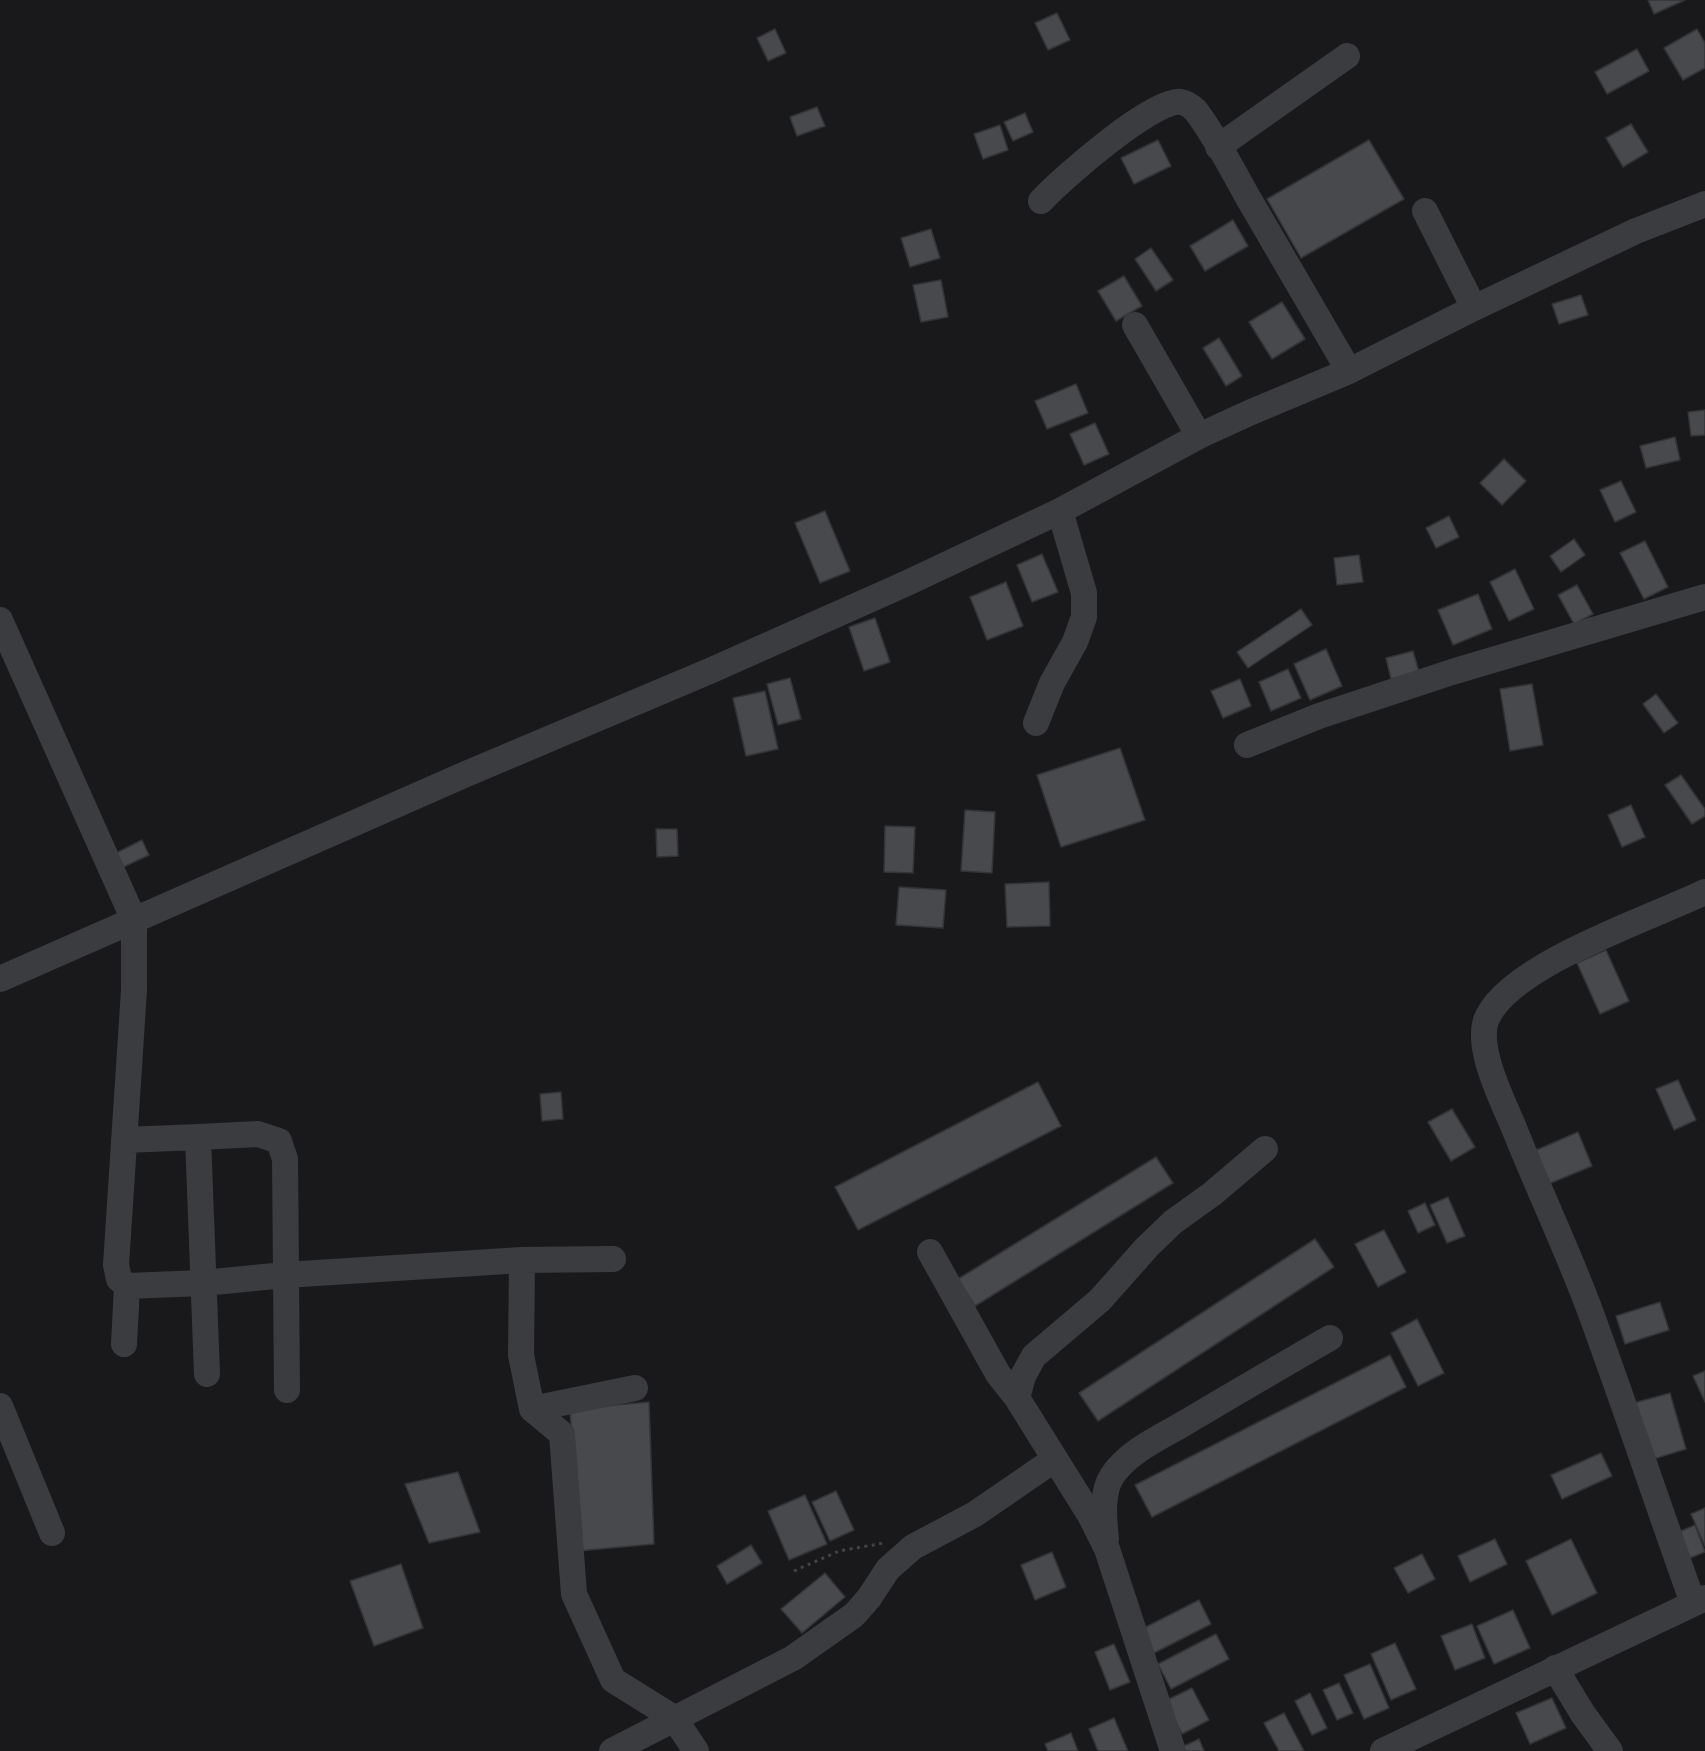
<!DOCTYPE html>
<style>
body{margin:0}
canvas{display:block;background:#19191b}
</style>
<canvas width="1705" height="1751"></canvas>
<script>
const context = document.querySelector('canvas').getContext('2d');
context.lineJoin = 'round';
function paint(path, color) { context.fillStyle = color; context.fill(path, 'evenodd'); }
function strokePath(path, color, width, dash) { context.strokeStyle = color; context.lineWidth = width; context.lineCap = dash ? 'butt' : 'round'; context.setLineDash(dash || []); context.stroke(path); }
const building = new Path2D(`
 M1648,0H1685L1654,14Z
 M1057,13L1070,40L1048,50L1035,23Z
 M775,29L786,53L768,61L757,38Z
 M1697,29L1705,43V68L1683,80L1664,48Z
 M1637,49L1649,71L1607,94L1595,72Z
 M817,107L825,126L797,136L790,117Z
 M1025,113L1033,132L1013,141L1004,122Z
 M1631,124L1648,152L1623,167L1606,138Z
 M1000,125L1008,150L983,159L974,134Z
 M1158,140L1171,166L1134,184L1121,158Z
 M1369,140L1404,199L1301,258L1267,199Z
 M1233,220L1248,246L1205,271L1190,246Z
 M931,229L940,258L910,267L901,238Z
 M1151,248L1173,280L1156,291L1135,259Z
 M1124,276L1142,306L1116,321L1098,291Z
 M941,280L948,317L921,322L913,285Z
 M1581,295L1588,315L1559,324L1552,304Z
 M1282,302L1305,339L1272,359L1249,322Z
 M1219,338L1242,376L1226,386L1203,348Z
 M1076,384L1088,413L1047,429L1035,401Z
 M1705,410V435L1691,436L1688,412Z
 M1095,423L1109,454L1084,465L1070,434Z
 M1675,437L1680,460L1646,468L1640,446Z
 M1504,459L1526,481L1502,505L1480,483Z
 M1621,481L1636,512L1615,522L1600,490Z
 M825,511L850,571L820,583L795,523Z
 M1449,516L1459,537L1436,548L1426,528Z
 M1574,539L1585,555L1561,572L1550,556Z
 M1645,541L1668,587L1644,599L1620,553Z
 M1042,554L1058,592L1032,602L1017,565Z
 M1359,555L1363,582L1337,585L1334,558Z
 M1515,569L1534,609L1509,621L1490,582Z
 M1006,582L1023,626L987,640L970,597Z
 M1577,585L1593,614L1574,624L1558,595Z
 M1478,594L1492,629L1453,645L1438,610Z
 M1301,609L1312,625L1248,668L1237,652Z
 M875,618L890,662L864,671L849,627Z
 M1326,649L1342,686L1310,700L1294,664Z
 M1413,651L1419,672L1391,679L1386,658Z
 M1288,669L1301,698L1271,711L1259,682Z
 M790,678L801,719L778,725L767,684Z
 M1240,679L1251,706L1223,718L1211,691Z
 M1532,684L1543,745L1510,751L1500,689Z
 M765,691L778,749L746,756L733,698Z
 M1656,694L1678,723L1664,733L1643,704Z
 M1120,748L1145,820L1061,847L1037,775Z
 M1681,775L1705,809V816L1692,824L1665,785Z
 M1631,805L1645,837L1622,847L1608,815Z
 M965,810L995,812L992,873L961,871Z
 M885,826L915,827L913,873L884,872Z
 M656,829H677L678,856L657,857Z
 M142,840L149,855L117,870L110,856Z
 M1049,882L1050,926L1007,927L1005,884Z
 M899,887L946,890L943,928L896,925Z
 M1606,950L1629,1001L1600,1014L1577,963Z
 M1678,1080L1696,1120L1674,1130L1656,1089Z
 M1038,1082L1061,1126L858,1230L835,1187Z
 M561,1092L563,1119L542,1121L540,1094Z
 M1452,1109L1475,1147L1451,1161L1428,1122Z
 M1578,1132L1592,1166L1546,1185L1532,1152Z
 M1156,1157L1173,1183L975,1306L958,1279Z
 M1448,1197L1465,1236L1447,1243L1430,1205Z
 M1425,1203L1435,1225L1418,1233L1408,1211Z
 M1384,1230L1406,1272L1378,1287L1355,1244Z
 M1315,1239L1334,1267L1098,1421L1079,1393Z
 M1660,1302L1669,1330L1625,1344L1616,1316Z
 M1417,1319L1444,1373L1418,1386L1391,1333Z
 M1390,1355L1406,1387L1152,1517L1135,1485Z
 M1705,1371V1402L1693,1376Z
 M1670,1393L1686,1449L1650,1460L1634,1403Z
 M649,1402L654,1544L578,1551L570,1409Z
 M1601,1453L1612,1476L1562,1499L1551,1475Z
 M458,1472L480,1532L429,1543L405,1484Z
 M836,1491L854,1530L830,1541L812,1502Z
 M805,1495L827,1544L789,1560L768,1511Z
 M1705,1508V1546L1691,1514Z
 M1695,1525L1705,1552L1690,1558L1679,1532Z
 M1495,1539L1507,1564L1470,1582L1458,1556Z
 M1571,1539L1597,1593L1552,1615L1526,1561Z
 M751,1545L762,1563L727,1584L717,1566Z
 M1052,1552L1066,1587L1035,1600L1021,1565Z
 M1422,1554L1435,1579L1408,1593L1394,1568Z
 M401,1564L423,1628L374,1646L350,1581Z
 M825,1573L845,1597L802,1633L781,1609Z
 M1199,1600L1211,1624L1152,1654L1140,1630Z
 M1513,1610L1530,1648L1494,1664L1477,1626Z
 M1472,1624L1485,1658L1455,1670L1441,1636Z
 M1216,1634L1229,1659L1171,1689L1158,1664Z
 M1395,1643L1416,1689L1391,1700L1371,1654Z
 M1114,1644L1130,1682L1110,1690L1095,1652Z
 M1370,1664L1389,1708L1364,1719L1344,1675Z
 M1339,1683L1353,1713L1337,1720L1323,1690Z
 M1192,1688L1209,1720L1182,1734L1165,1701Z
 M1310,1693L1327,1728L1312,1735L1295,1701Z
 M1552,1698L1566,1728L1530,1744L1516,1713Z
 M1284,1713L1304,1751H1279L1264,1723Z
 M1114,1718L1128,1751H1098L1089,1729Z
 M1071,1733L1078,1751H1048L1045,1744Z
 M1199,1739L1204,1751H1182L1180,1748Z`);
paint(building, '#48494d');
strokePath(building, '#333436', 1.5);
strokePath(new Path2D(`
 M794,1571L839,1551L884,1543`), '#404346', 3, [3, 4.5]);
strokePath(new Path2D(`
 M1218,147L1347,56
 M1041,201C1060,180 1155,97 1181,102C1187,103 1192,107 1196,111C1217,139 1233,171 1250,201C1283,258 1316,314 1349,371
 M1425,211L1474,308
 M1135,325L1199,436
 M0,620L134,920V990L116,1265L119,1279L127,1286L203,1283L285,1275L522,1260L521,1355L532,1409L562,1434L574,1594L613,1680L674,1718L696,1751
 M1036,723L1052,683L1075,642L1084,617V593L1060,511
 M1247,745L1319,716L1452,672L1705,597
 M0,979L466,774L712,670L905,584L1060,511L1199,436L1249,413L1349,371L1474,308L1636,231L1705,204
 M198,1137L258,1134L279,1141L285,1159L287,1390
 M124,1140L198,1137L207,1374
 M930,1252L998,1374L1017,1398L1090,1515L1107,1549L1173,1751
 M522,1260L613,1259
 M124,1344L127,1286
 M1017,1398L1023,1376L1034,1356L1100,1300L1147,1247L1173,1222L1212,1194L1265,1149
 M0,1406L52,1533
 M532,1409L635,1388
 M1106,1539C1104,1520 1101,1493 1112,1476C1128,1452 1159,1438 1183,1424C1232,1395 1281,1366 1330,1338
 M1693,1603C1658,1505 1625,1406 1589,1308C1566,1247 1538,1188 1514,1128C1503,1101 1473,1044 1488,1016C1515,963 1649,919 1705,892
 M1555,1668L1583,1714L1610,1751
 M612,1751L793,1658L854,1615L869,1598L888,1569L913,1547L975,1514L1055,1459
 M1383,1751L1705,1598`), '#3a3c3f', 26);
</script>
